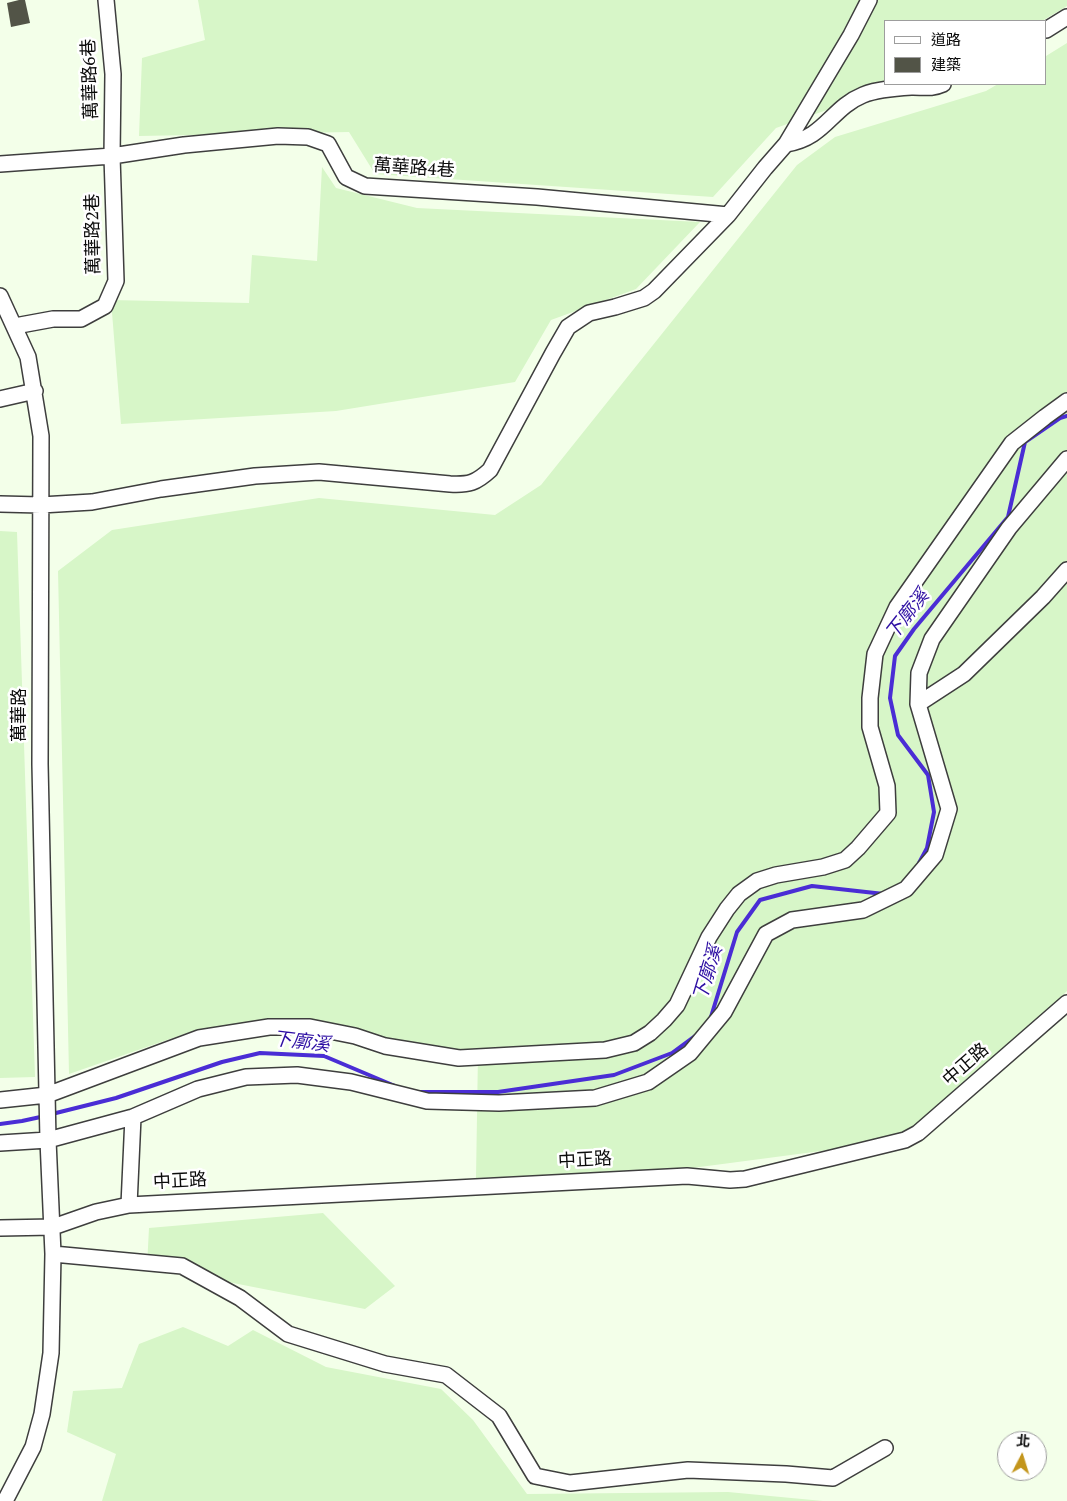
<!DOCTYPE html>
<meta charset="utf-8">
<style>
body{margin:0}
#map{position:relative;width:1067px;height:1501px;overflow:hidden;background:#f3ffe9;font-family:Spectral,"Noto Sans TC",serif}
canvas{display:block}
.legend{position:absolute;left:884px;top:20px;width:162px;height:65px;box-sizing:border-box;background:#fff;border:1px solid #9d9d9d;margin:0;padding:6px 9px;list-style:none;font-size:15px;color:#0b0b0b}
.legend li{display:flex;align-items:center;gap:10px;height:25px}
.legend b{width:25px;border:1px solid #9d9d9d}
.north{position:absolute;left:997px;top:1431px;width:50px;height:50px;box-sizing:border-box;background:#fff;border:1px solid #9d9d9d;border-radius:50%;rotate:5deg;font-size:14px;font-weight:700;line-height:20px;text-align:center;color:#0b0b0b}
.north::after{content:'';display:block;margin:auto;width:18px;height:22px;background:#c3951c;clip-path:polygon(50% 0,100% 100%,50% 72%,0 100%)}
</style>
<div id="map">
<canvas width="1067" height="1501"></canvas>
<ul class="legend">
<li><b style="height:6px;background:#fff"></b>道路</li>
<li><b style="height:14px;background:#525447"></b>建築</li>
</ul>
<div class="north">北</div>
</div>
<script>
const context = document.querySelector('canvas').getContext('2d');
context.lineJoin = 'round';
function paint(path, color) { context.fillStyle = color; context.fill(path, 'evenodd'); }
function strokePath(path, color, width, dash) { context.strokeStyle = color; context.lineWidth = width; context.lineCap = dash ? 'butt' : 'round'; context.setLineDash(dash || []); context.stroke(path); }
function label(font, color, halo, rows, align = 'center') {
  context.font = font + ' Spectral,"Noto Sans TC",serif'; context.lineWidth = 5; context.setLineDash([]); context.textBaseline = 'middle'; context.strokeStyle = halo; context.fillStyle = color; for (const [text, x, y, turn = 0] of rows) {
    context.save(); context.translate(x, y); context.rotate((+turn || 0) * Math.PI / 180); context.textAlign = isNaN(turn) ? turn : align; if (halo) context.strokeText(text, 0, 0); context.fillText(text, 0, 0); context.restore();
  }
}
paint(new Path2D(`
 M198,0H1067V6L1042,21H886V84H900L776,128L713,197L375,174L349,132L139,136L142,58L205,40Z
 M1067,43V991L953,1101L897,1141L677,1170L476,1178L478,1053L404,1044L288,1021L187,1033L69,1074L58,571L112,530L319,498L495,515L541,485L797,165L835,137L986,91L998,84H1046V56Z
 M322,167L336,188L417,208L700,222L636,289L551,320L515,382L336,411L121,424L111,300L249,303L252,255L317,261Z
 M0,531L17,532L35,1077L0,1078Z
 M323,1213L395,1286L365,1309L147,1266L149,1228Z
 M183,1327L228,1346L253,1330L326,1367L441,1389L473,1420L527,1494L728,1492L823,1501H102L116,1454L67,1432L73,1391L122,1388L139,1344Z`), '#d7f6c8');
strokePath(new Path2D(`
 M919,863L927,848L934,812L928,775L898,735L890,698L895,656L914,629L1008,517L1025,442L1060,418L1067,416
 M710,1020L737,932L760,900L812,886L884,894
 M418,1092H498L614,1075L672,1053L695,1036
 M52,1114L116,1098L222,1062L260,1053L324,1056L395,1086
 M0,1124L22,1121L45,1116`), '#4a2dd5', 4);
paint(new Path2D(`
 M19,0H25L30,23L11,27L7,3Z`), '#525447');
const minor = new Path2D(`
 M1046,30L1067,17
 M786,144C825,138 831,108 863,95C878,89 897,88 913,87C924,87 932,89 943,84
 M0,164L112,156L184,145L278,136L308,137L328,144L346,177L365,186L537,197L728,215
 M0,296L28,357L41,436L40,764L48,1140L53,1254L51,1353L42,1414L33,1447L5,1501
 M15,326L53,319H81L105,306L116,281L112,156L113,74L106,0
 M0,399L35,391
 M0,504L41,505L92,502L161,489L255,476L319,472L450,484C469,485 476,483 490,470L553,353L568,327L589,313L615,307L644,298L654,291L728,215L765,168L786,144L851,35L869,0
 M918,704L964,674L1043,597L1067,570
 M0,1100L47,1095L199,1038L269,1027H310L355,1036L385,1046L459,1058L605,1050L634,1043L650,1033L664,1020L677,1005L709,937L727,909L739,894L757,881L776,875L823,867L845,860L858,848L888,813L887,786L870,727V698L875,654L897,607L1012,443L1045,417L1067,401
 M0,1143L48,1140L133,1117L198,1089L246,1077L297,1075L351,1082L427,1101L499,1103L595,1098L648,1082L690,1053L724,1012L766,934L792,920L863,910L906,889L935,855L949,809L918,704L919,673L932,639L1009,528L1067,459
 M129,1205L133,1117
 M0,1228L53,1227L96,1212L129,1205L687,1176L730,1180L745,1179L905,1140L918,1133L1067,1003
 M53,1254L182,1266L240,1298L288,1334L385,1364L446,1375L499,1416L535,1476L570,1483L688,1470L786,1474L833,1478L885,1448`);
strokePath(minor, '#3e3e3e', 18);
strokePath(minor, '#fff', 15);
label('18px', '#0b0b0b', '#fff', [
 ["萬華路6巷",92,79,-92],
 ["萬華路4巷",414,170,4],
 ["萬華路2巷",95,234,-91],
 ["萬華路",21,715,-90],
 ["中正路",967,1066,-41],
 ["中正路",585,1162,-3],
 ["中正路",180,1183,-3]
]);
label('italic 19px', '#2d0ea3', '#fff', [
 ["下廓溪",909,616,-52],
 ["下廓溪",710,974,-73],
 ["下廓溪",301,1044,7]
]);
</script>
